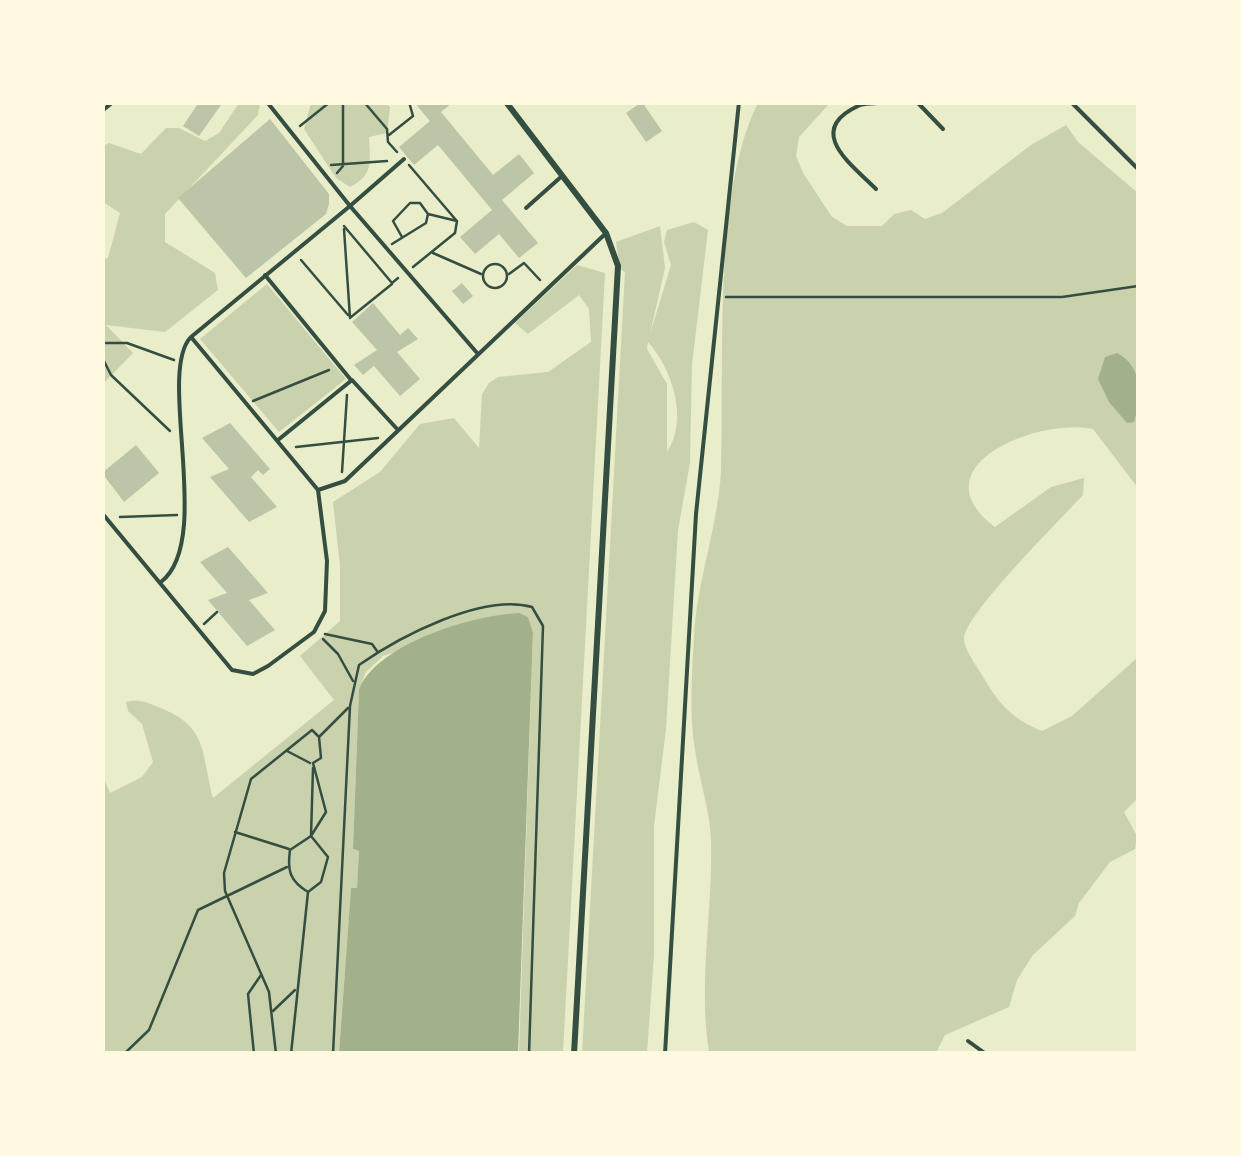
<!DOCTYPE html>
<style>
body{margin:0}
#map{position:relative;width:1241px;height:1156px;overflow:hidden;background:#e9edc9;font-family:"Exo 2",sans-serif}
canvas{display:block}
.frame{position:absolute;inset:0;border:105px solid #fefae0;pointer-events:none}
</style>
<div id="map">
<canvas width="1241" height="1156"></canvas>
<div class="frame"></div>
</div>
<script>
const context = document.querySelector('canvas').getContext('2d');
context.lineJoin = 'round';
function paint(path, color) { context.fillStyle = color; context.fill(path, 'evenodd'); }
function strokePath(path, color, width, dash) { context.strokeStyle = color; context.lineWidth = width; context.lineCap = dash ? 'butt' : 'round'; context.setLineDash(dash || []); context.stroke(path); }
paint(new Path2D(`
 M239,103H260L258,115L165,214V242L215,273L218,290L165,332L106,325L133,353L103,384L102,260L108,258L120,213L103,202V146L109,143L141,154L166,128H179L205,141L219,133Z
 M311,103H386L390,107L387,133L369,137C370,162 374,175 350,187L336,178L304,129Z
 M758,103H830L799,137L796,156L803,173L832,217L847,226H882L894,214L911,210L925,219L942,213L1031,145L1066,125L1078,142L1138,193V488L1093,429C1039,417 915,466 995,527L1051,487L1084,478L1083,495C1061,519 964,615 964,639C965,652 979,669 985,680C1000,706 1015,720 1042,731L1072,716L1138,657V798L1124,812L1137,836L1135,849L1110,862L1079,903L1075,916L1033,955L1017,980L1009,1007L945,1035L936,1053L709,1052C698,981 713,911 711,840C710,810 699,780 695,750C689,715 692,672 694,636C697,581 718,526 721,471C725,369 712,192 758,103Z
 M694,222L708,230L692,365L690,463L678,530L666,729L654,826V955L647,1053L582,1054L625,272L620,269L616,242L660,226L665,268L650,334L671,265L664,242L667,230ZM648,342C672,369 689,419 667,452V384L647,349Z
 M577,265L605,273L563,1053H519L533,632L528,617L520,613L383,656L366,672L359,689L353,850H359L357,889H351L339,1053H103L102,774L110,793L142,777L153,762L142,724L128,711L126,702C139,699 146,702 158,707C208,726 201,751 213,798L334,700L300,656L340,621V566L333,502L380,472L420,424L454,418L479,448L482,394L489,383L498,377L548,372L591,342L589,309L579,295L528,334L515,323Z
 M267,284L346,379L279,432L200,339Z`), '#cad2ad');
paint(new Path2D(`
 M1117,353C1143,366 1142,397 1134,422L1127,423L1109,402L1098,379L1105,357Z
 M520,613L528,617L533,632L518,1053H339L351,888H357L359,851L353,849L359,689C379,643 472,615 520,613Z`), '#a3b18a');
paint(new Path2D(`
 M199,102L221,105L199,136L183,126Z
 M414,102H453L441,112L493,175L519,154L534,173L502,200L538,243L519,258L499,234L475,254L460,237L492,210L438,145L414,165L399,147L430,121Z
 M642,102L662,131L646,142L626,113Z
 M270,119L329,194V204L326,214L246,278L178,198Z
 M462,283L473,296L463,304L452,291Z
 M373,303L400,335L408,328L418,339L397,352L420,379L400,396L374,366L363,375L354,365L377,350L352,322Z
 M230,423L270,469L263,475L258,470L251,477L277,507L249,522L210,477L229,469L202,438Z
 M136,445L159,473L124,502L102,473Z
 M228,547L268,593L249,600L275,630L247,646L208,600L227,593L200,562Z`), '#bcc5a7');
strokePath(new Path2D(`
 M364,102L387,129L388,142L397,152
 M300,126L330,102
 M389,135L413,116L409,102
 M331,165L387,161
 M409,165L456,220
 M337,173L343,166V102
 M344,226L392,283L398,278
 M344,229L350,318
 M392,244L426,223L428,214L420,203H410L393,221L402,237
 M433,253L481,274
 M301,260L348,315
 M483 276a12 12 0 1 1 24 0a12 12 0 1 1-24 0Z
 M413,267L455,233L457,221L428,214
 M509,274L524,263L540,280
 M726,297H1062L1138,286
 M351,317L392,284
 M102,343H127L174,360
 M102,357L111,375L170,431
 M253,401L329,370
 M296,447L378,438
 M342,472L347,395
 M120,517L177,515
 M204,624L217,612
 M325,634L372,644L377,651
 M323,639L338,654L353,681
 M287,751L310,763
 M235,832L289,849
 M308,892C290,881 287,871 290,850L311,836L313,768
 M273,1011L295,990
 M124,1054L149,1030L198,910L287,867
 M254,1054L248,994L261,975
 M276,1054L269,992L225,891L224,873L251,779L312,730L318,736
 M291,1054L308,892L321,882L328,857L311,836L326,812L313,763L321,758L319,737L348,708
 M333,1054L350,706L359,665C399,637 482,593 532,607L543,626L529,1054`), '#344e41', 2.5);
strokePath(new Path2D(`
 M917,102L943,129
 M1071,102L1138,169
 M102,111L113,102
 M404,159L350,206L478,354
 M876,189C852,165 804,131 858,106C866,102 874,105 882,102
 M526,208L562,176
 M265,275L351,380
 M278,440L352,380L398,430
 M318,490L345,481L604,235
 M102,513L232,670L253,674L268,666L314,632L325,611L327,561L318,490L191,337L350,206L267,102
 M161,582C214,541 157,376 190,338
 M968,1041L986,1054
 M665,1054L696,514L739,102`), '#344e41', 4);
strokePath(new Path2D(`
 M506,102L606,233L618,266L574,1054`), '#344e41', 6);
</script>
